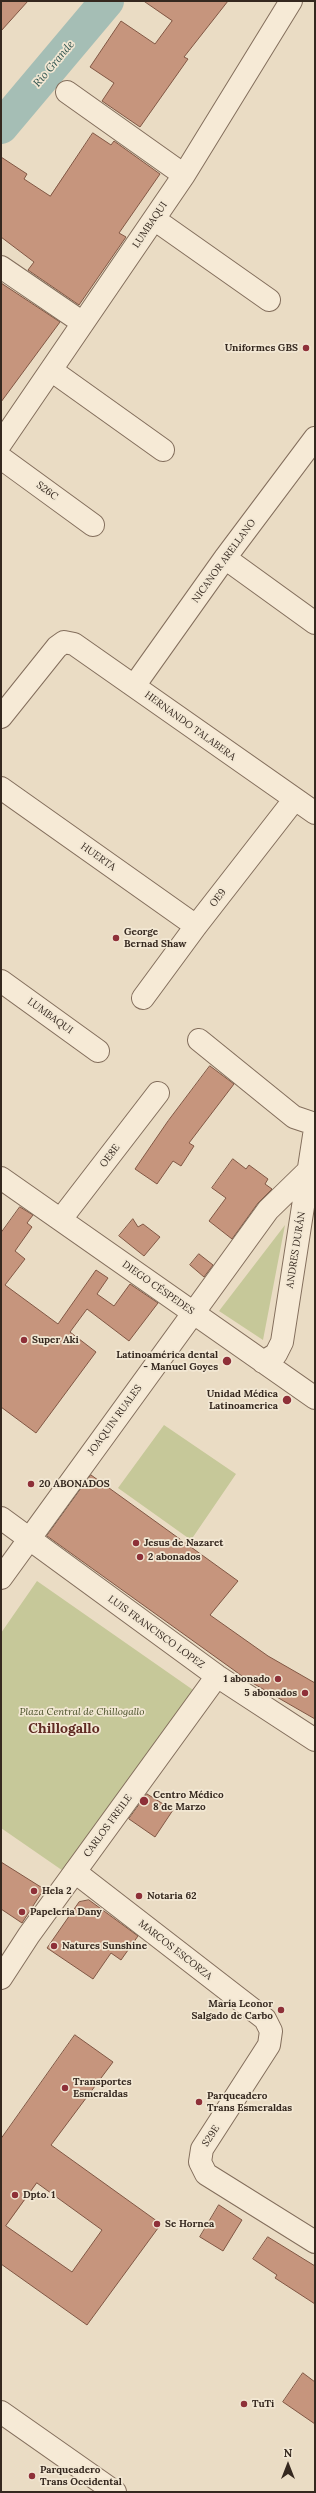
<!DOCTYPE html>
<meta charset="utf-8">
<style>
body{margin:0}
#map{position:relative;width:316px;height:2493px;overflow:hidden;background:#eadcc4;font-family:Lora,serif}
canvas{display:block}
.frame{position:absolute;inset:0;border:2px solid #35281f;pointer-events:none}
.north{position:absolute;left:268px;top:2445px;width:40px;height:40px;-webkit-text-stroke:3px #f2e7d3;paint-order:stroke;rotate:0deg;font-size:11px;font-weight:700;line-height:16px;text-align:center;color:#35281f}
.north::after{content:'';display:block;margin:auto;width:14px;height:18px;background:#35281f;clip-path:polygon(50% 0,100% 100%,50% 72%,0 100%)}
</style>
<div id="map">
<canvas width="316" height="2493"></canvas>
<div class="frame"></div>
<div class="north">N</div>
</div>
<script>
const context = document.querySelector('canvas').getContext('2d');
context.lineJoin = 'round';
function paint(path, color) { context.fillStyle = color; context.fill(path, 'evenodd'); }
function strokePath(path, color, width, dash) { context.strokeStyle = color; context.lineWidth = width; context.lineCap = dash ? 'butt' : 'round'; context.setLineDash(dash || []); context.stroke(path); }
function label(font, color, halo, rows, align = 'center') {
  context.font = font + ' Lora,serif'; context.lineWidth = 3.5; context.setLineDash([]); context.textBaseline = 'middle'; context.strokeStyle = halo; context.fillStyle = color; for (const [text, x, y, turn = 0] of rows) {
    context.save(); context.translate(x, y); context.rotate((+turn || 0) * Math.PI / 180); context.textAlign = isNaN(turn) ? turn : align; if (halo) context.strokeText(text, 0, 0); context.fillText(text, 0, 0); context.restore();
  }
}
paint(new Path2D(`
 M285,1225L263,1340L219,1311Z
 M164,1425L236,1474L191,1540L118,1488Z
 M37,1581L196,1692L69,1875L1,1828V1633Z`), '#c6c899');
strokePath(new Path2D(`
 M1,127L107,1`), '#a5beb5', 34);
const building = new Path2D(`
 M1,1H28L1,31Z
 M144,1H228L184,57L188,59L140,127L102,101L114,83L90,67L121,21L155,44L172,21Z
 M93,133L111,145L114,141L160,174L119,233L126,237L79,305L28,270L34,262L1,237V157L27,174L24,179L50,196Z
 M1,283L60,322L1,402Z
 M210,1066L234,1084L189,1143L194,1146L181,1166L173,1161L157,1184L135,1169L168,1121Z
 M233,1159L246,1169L249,1165L268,1179L265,1184L272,1189L258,1203L232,1239L209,1221L226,1198L212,1188Z
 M20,1207L33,1215L27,1223L32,1227L15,1251L25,1259L5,1285L58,1324L96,1270L108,1278L97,1294L114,1306L130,1284L158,1303L129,1341L87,1309L70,1332L96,1352L36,1433L1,1407V1233Z
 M133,1219L138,1227L143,1224L160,1237L144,1256L119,1236Z
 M199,1254L213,1265L204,1277L190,1265Z
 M91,1475L238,1581L210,1615L268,1656L315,1683V1719L249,1681L47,1536Z
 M147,1794L173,1810L155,1837L129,1819Z
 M1,1862L44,1889L22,1923L1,1909Z
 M89,1900L138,1936L121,1960L111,1953L93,1979L47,1948L79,1902Z
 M75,2035L113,2062L51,2145L161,2224L87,2325L1,2264V2139ZM37,2183L102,2230L72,2272L6,2226Z
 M219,2205L242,2220L223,2251L200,2237Z
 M268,2237L315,2266V2304L275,2278L277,2275L253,2259Z
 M303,2373L315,2382V2424L283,2402Z`);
paint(building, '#c6957d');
strokePath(building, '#815744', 1);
const minor = new Path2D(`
 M67,92L184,175
 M154,219L269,300
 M1,267L83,323
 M51,370L163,450
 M1,443L184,175L291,1
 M1,458L93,525
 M225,558L315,623
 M134,686L225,558L315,438
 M1,717L57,647L64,642L74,644L315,813
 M1,788L196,926
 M1,981L98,1051
 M143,998L196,926L294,800
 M199,1040L294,1117L315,1124
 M1,1178L315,1398
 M61,1219L158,1093
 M263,1362L276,1354L282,1342L315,1129
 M1,1578L268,1210L308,1171
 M75,1872L265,2019L271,2031L269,2045L202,2149L200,2162L206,2174L315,2242`);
const tertiary = new Path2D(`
 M1,1518L217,1676L315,1740
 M1,1978L29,1935L217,1676
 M1,2412L115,2492`);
strokePath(minor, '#836e5c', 24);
strokePath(tertiary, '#836e5c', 24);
strokePath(minor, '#f6ead6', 22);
strokePath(tertiary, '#f6ead6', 22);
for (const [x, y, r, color] of [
 [306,348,4,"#8e3038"],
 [116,938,4,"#8e3038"],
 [24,1340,4,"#8e3038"],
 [227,1361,5,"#8e3038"],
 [287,1400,5,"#8e3038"],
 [31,1484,4,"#8e3038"],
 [136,1543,4,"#8e3038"],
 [140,1557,4,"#8e3038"],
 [278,1679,4,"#8e3038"],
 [305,1693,4,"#8e3038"],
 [144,1801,5,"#8e3038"],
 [34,1891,4,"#8e3038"],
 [139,1896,4,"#8e3038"],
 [22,1912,4,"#8e3038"],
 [54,1946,4,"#8e3038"],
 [281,2010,4,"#8e3038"],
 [65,2088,4,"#8e3038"],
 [199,2102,4,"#8e3038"],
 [15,2195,4,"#8e3038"],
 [157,2224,4,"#8e3038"],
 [244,2404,4,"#8e3038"],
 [32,2476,4,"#8e3038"]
]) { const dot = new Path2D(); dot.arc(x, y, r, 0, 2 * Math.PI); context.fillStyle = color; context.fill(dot); strokePath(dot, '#f2e7d3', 1.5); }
label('10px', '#35281f', '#f2e7d3', [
 ["LUMBAQUI",150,225,-56],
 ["S26C",47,491,36],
 ["NICANOR ARELLANO",224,561,-54],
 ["HERNANDO TALABERA",190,726,36],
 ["HUERTA",98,857,35],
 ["OE9",218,898,-52],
 ["LUMBAQUI",50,1016,36],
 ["OE8E",110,1156,-53],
 ["ANDRES DURÁN",296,1250,-81],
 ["DIEGO CÉSPEDES",158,1288,35],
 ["JOAQUIN RUALES",115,1420,-54],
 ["LUIS FRANCISCO LOPEZ",156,1632,36],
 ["CARLOS FREILE",108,1826,-54],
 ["MARCOS ESCORZA",175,1950,38],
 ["S29E",211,2136,-57]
]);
label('bold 10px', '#35281f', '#f2e7d3', [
 ["Uniformes GBS",298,348,"right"],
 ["George",124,932],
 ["Bernad Shaw",124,944],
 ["Super Aki",32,1340],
 ["Latinoamérica dental",218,1355,"right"],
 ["- Manuel Goyes",218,1367,"right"],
 ["Unidad Médica",278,1394,"right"],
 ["Latinoamerica",278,1406,"right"],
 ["20 ABONADOS",39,1484],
 ["Jesus de Nazaret",144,1543],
 ["2 abonados",148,1557],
 ["1 abonado",270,1679,"right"],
 ["5 abonados",297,1693,"right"],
 ["Centro Médico",153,1795],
 ["8 de Marzo",153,1807],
 ["Hela 2",42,1891],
 ["Notaria 62",147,1896],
 ["Papeleria Dany",30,1912],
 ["Natures Sunshine",62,1946],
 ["María Leonor",273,2004,"right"],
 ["Salgado de Carbo",273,2016,"right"],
 ["Transportes",73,2082],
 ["Esmeraldas",73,2094],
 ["Parqueadero",207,2096],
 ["Trans Esmeraldas",207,2108],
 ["Dpto. 1",23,2195],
 ["Se Hornea",165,2224],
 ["TuTi",252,2404],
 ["Parqueadero",40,2470],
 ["Trans Occidental",40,2482]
], 'left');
label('italic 10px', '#484f27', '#f2e7d3', [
 ["Plaza Central de Chillogallo",82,1712]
]);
label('italic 11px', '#2f534e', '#f2e7d3', [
 ["Rio Grande",54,64,-50]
]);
label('bold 14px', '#5e2921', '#f2e7d3', [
 ["Chillogallo",64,1729]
]);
</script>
